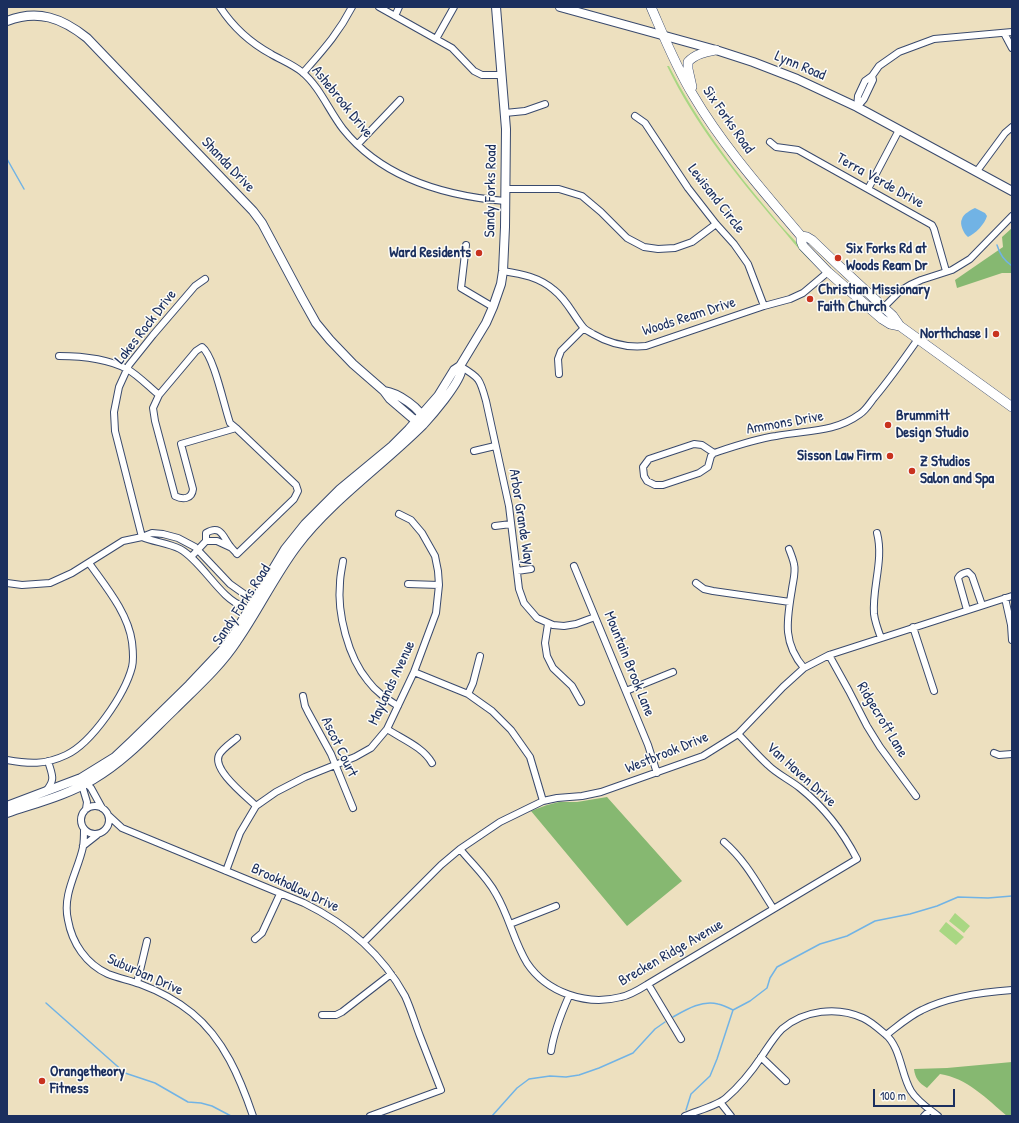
<!DOCTYPE html>
<style>
body{margin:0}
#map{position:relative;width:1019px;height:1123px;overflow:hidden;background:#ede0bf;font-family:"Patrick Hand",sans-serif}
canvas{display:block}
.frame{position:absolute;inset:0;border:8px solid #1b2f5e;pointer-events:none}
.scale{position:absolute;left:873px;top:1089px;width:82px;height:18px;box-sizing:border-box;border:2px solid #1b2f5e;border-top:0;padding-left:5px;font-size:12px;line-height:14px;white-space:nowrap;color:#1b2f5e;-webkit-text-stroke:3px #fdfcf7;paint-order:stroke}
</style>
<div id="map">
<canvas width="1019" height="1123"></canvas>
<div class="frame"></div>
<div class="scale">100 m</div>
</div>
<script>
const context = document.querySelector('canvas').getContext('2d');
context.lineJoin = 'round';
function paint(path, color) { context.fillStyle = color; context.fill(path, 'evenodd'); }
function strokePath(path, color, width, dash) { context.strokeStyle = color; context.lineWidth = width; context.lineCap = dash ? 'butt' : 'round'; context.setLineDash(dash || []); context.stroke(path); }
function label(font, color, halo, rows, align = 'center') {
  context.font = font + ' "Patrick Hand",sans-serif'; context.lineWidth = 3; context.setLineDash([]); context.textBaseline = 'middle'; context.strokeStyle = halo; context.fillStyle = color; for (const [text, x, y, turn = 0] of rows) {
    context.save(); context.translate(x, y); context.rotate((+turn || 0) * Math.PI / 180); context.textAlign = isNaN(turn) ? turn : align; if (halo) context.strokeText(text, 0, 0); context.fillText(text, 0, 0); context.restore();
  }
}
paint(new Path2D(`
 M667,66H669C696,120 733,169 772,215C786,233 805,249 819,268C804,257 790,238 777,223C736,175 695,124 667,66Z
 M955,913L970,926L964,933L949,921Z
 M946,922L964,937L956,945L939,931Z`), '#a9d783');
paint(new Path2D(`
 M1012,228V273H1002L957,288L955,280L1003,247L1002,237Z
 M607,797L682,881L627,926L531,811L547,805L559,802H577Z
 M1012,1062V1116H1007C987,1099 967,1078 940,1074L927,1088C919,1083 915,1078 914,1069L947,1068Z`), '#86b871');
paint(new Path2D(`
 M975,208L985,213L987,216C985,224 975,234 968,237C964,234 959,224 962,219C963,214 971,210 975,208Z`), '#71b3e5');
strokePath(new Path2D(`
 M7,159L24,189
 M997,245C1000,255 1004,260 1012,266
 M46,1003L125,1073L155,1083L188,1102L201,1103L212,1106L231,1116
 M673,1017C687,1009 702,1000 718,1004C723,1005 729,1008 733,1010
 M686,1110L691,1094L710,1076L717,1059L733,1010L750,1001L767,988L770,978L777,967L820,944L847,936L875,921L910,914L937,906L958,897L988,898L1012,896
 M492,1116L517,1088L529,1079L550,1076L566,1077L579,1075L599,1068L633,1053L655,1029L665,1022`), '#71b3e5', 1.5);
const street = new Path2D(`
 M220,7C233,27 249,42 271,54C281,60 292,64 302,72C320,87 329,111 343,129C382,178 445,196 505,201
 M379,7L452,48L474,71L482,75H501
 M395,16L399,7
 M1004,33L1012,48
 M436,39L454,7
 M303,73C323,50 338,34 352,7
 M857,107L858,96L865,81L872,76L879,66L899,52L934,39L1012,32
 M857,107L864,99L873,80L872,76
 M505,113L525,111L545,104
 M635,116L645,123L688,188L716,224L734,244L748,264L764,306
 M770,142L776,147L798,150L932,225L934,229L946,271
 M358,144L400,100
 M977,171L1005,133L1012,127
 M505,189H559L582,196L601,212L627,238L644,247L658,249L675,248L692,242L716,224
 M868,189L899,130
 M466,245L461,288L493,307
 M503,271C522,274 539,277 554,290C567,300 573,315 583,327C585,330 590,332 593,334C610,344 626,348 646,346L764,306L790,299L803,293L828,272
 M883,308L900,291L910,285L921,280L952,270L970,259L1012,216
 M59,356C82,356 106,358 127,369C138,375 149,387 159,395L153,408L155,421L175,496C183,500 192,499 193,489L181,444L236,428L296,485L298,491L294,499L237,554C235,551 232,549 230,546C223,537 221,524 206,533V541L191,557
 M460,366C480,378 480,379 486,401L509,506L519,589L524,603L537,618L553,625L564,626L576,624L595,617
 M559,374L558,359L561,351L584,328
 M159,395L196,351L202,347C214,356 224,406 230,423L236,428
 M474,451L495,446
 M714,453L702,445L694,444L649,459L643,467L644,476L647,481L655,485H663L699,473L708,467L711,456L714,453C735,446 755,439 776,436C806,430 834,433 860,414C866,410 870,403 874,398C890,379 904,359 918,339
 M495,526L511,524
 M877,533C884,560 872,587 874,614C875,622 878,630 881,638
 M142,537L115,431L114,412L119,387L129,365L153,335L195,286L205,279
 M142,537C154,542 168,543 180,549C202,561 221,600 243,606C246,607 249,607 252,608
 M206,541H217L230,547
 M789,549C791,554 793,559 794,564C796,572 793,581 792,589C787,620 782,642 804,668
 M343,561C342,568 340,576 340,583C337,613 348,657 368,681C376,692 387,699 398,706
 M574,566L648,745L657,773
 M517,571L531,569
 M7,583L22,585L50,583L72,573L123,541L142,537L152,533L163,534L178,538L195,547L230,584L247,596L254,604
 M696,583L704,589L713,591L790,602
 M408,584L439,585
 M1005,598L1011,625L1012,640
 M967,610L958,578C960,574 963,573 968,572L972,576L982,605
 M548,624L545,643L547,656L553,668L572,686L581,702
 M913,627L934,691
 M829,655L849,691L867,726L880,747L916,796
 M414,672L468,694L492,711L511,730L530,757L543,801
 M626,691L673,672
 M468,694L473,683L480,656
 M303,696L305,706L308,712L331,754L353,808
 M387,729C402,739 423,747 432,763
 M237,738C231,743 222,749 219,755C212,770 246,796 256,806
 M994,753L999,755L1012,754
 M7,760C29,764 45,765 66,755C92,743 125,694 132,667C134,659 133,651 132,642C128,613 106,587 89,563
 M84,781L91,788L102,808
 M81,782L87,802L86,809
 M46,791C56,779 52,775 48,761
 M81 820a14 14 0 1 1 28 0a14 14 0 1 1-28 0Z
 M109,816L122,828L304,903C347,924 382,954 405,996C411,1009 415,1023 420,1036C427,1054 434,1072 441,1090L370,1116
 M84,829C84,834 84,841 83,847C78,871 62,894 68,920C72,943 86,964 108,974C118,978 129,980 140,984C159,991 176,1000 192,1013C224,1039 240,1078 253,1116
 M724,842C746,861 758,885 773,908
 M83,846L97,835
 M460,849C472,864 487,877 496,894C509,916 514,942 527,963C547,993 587,1006 621,997C631,995 640,989 648,984L857,859C843,832 824,807 800,788C790,780 777,774 768,765C757,755 748,744 738,734
 M226,871L240,833L256,806L276,792L305,777L355,757L371,748L387,729L414,672L436,613L439,585L438,571L435,556L422,533L411,520L399,514
 M510,924L556,906
 M255,939L262,933L280,894
 M364,942L441,865L460,849L500,822L543,801L557,798L582,796L601,792L703,756L738,734L783,687L804,668L829,655L1012,596
 M137,983L147,941
 M648,984L681,1039
 M322,1015H336L342,1012L391,974
 M886,1035C898,1026 909,1016 922,1010C948,997 983,992 1012,990
 M551,1051C554,1031 561,1014 569,996
 M761,1057L786,1081
 M720,1102L731,1116
 M685,1116C696,1111 717,1106 726,1098C740,1086 752,1071 762,1056C768,1047 774,1037 782,1029C804,1010 837,1006 863,1018C870,1021 878,1028 885,1034C901,1047 901,1075 911,1091C917,1101 929,1109 938,1116
 M924,1116L930,1110`);
const secondary = new Path2D(`
 M560,7L716,50L753,62L797,79L857,107L1012,191
 M7,21C38,9 62,18 87,38L253,211L262,223L302,298L316,323L330,340L353,364L384,391L390,399L411,417L416,421L425,422C421,408 398,393 384,391
 M7,806L81,778L115,757L132,741L189,685L224,648L234,634L285,549L305,524L340,489L392,446L409,429L438,396L454,370L460,366L486,323L493,307L501,284L503,271L505,227L506,129L496,7
 M7,813C36,803 68,795 94,779C125,761 149,734 174,710C196,688 220,667 237,641C258,611 275,575 297,546C331,501 383,465 423,425C433,414 457,386 461,372C461,372 460,367 460,366`);
const primary = new Path2D(`
 M651,7C664,37 676,67 693,95C723,146 763,191 801,236V241L803,246L828,272L882,319L890,324L900,326
 M692,87L688,69V62C695,54 706,52 716,50
 M801,236L807,237L812,240L836,263L893,316L900,326L1012,407`);
strokePath(street, '#3a4a6d', 8);
strokePath(secondary, '#3a4a6d', 10);
strokePath(primary, '#3a4a6d', 10);
strokePath(street, '#fff', 6);
strokePath(secondary, '#fff', 8);
strokePath(primary, '#fff', 9);
for (const [x, y, r, color] of [
 [479,253,4,"#c8321e"],
 [838,258,4,"#c8321e"],
 [810,299,4,"#c8321e"],
 [996,334,4,"#c8321e"],
 [888,425,4,"#c8321e"],
 [890,456,4,"#c8321e"],
 [912,471,4,"#c8321e"],
 [42,1081,4,"#c8321e"]
]) { const dot = new Path2D(); dot.arc(x, y, r, 0, 2 * Math.PI); context.fillStyle = color; context.fill(dot); strokePath(dot, '#fdfcf7', 1.5); }
label('15px', '#1b2f5e', '#fdfcf7', [
 ["Lynn Road",800,66,23],
 ["Ashebrook Drive",342,102,51],
 ["Six Forks Road",728,120,55],
 ["Shanda Drive",228,165,46],
 ["Terra Verde Drive",880,181,29],
 ["Sandy Forks Road",491,191,-89],
 ["Lewisand Circle",716,199,52],
 ["Woods Ream Drive",689,317,-18],
 ["Lakes Rock Drive",146,327,-52],
 ["Ammons Drive",785,423,-10],
 ["Arbor Grande Way",521,517,81],
 ["Sandy Forks Road",242,605,-57],
 ["Mountain Brook Lane",629,664,68],
 ["Maylands Avenue",392,683,-65],
 ["Ridgecroft Lane",882,720,59],
 ["Ascot Court",339,747,64],
 ["Westbrook Drive",667,753,-22],
 ["Van Haven Drive",801,775,42],
 ["Brookhollow Drive",295,888,25],
 ["Brecken Ridge Avenue",671,953,-30],
 ["Suburban Drive",145,975,24]
]);
label('bold 15px', '#1b2f5e', '#fdfcf7', [
 ["Six Forks Rd at",846,249],
 ["Woods Ream Dr",846,266],
 ["Ward Residents",471,253,"right"],
 ["Christian Missionary",818,290],
 ["Faith Church",818,307],
 ["Northchase I",988,334,"right"],
 ["Brummitt",896,416],
 ["Design Studio",896,433],
 ["Sisson Law Firm",882,456,"right"],
 ["Z Studios",920,462],
 ["Salon and Spa",920,479],
 ["Orangetheory",50,1072],
 ["Fitness",50,1089]
], 'left');
</script>
